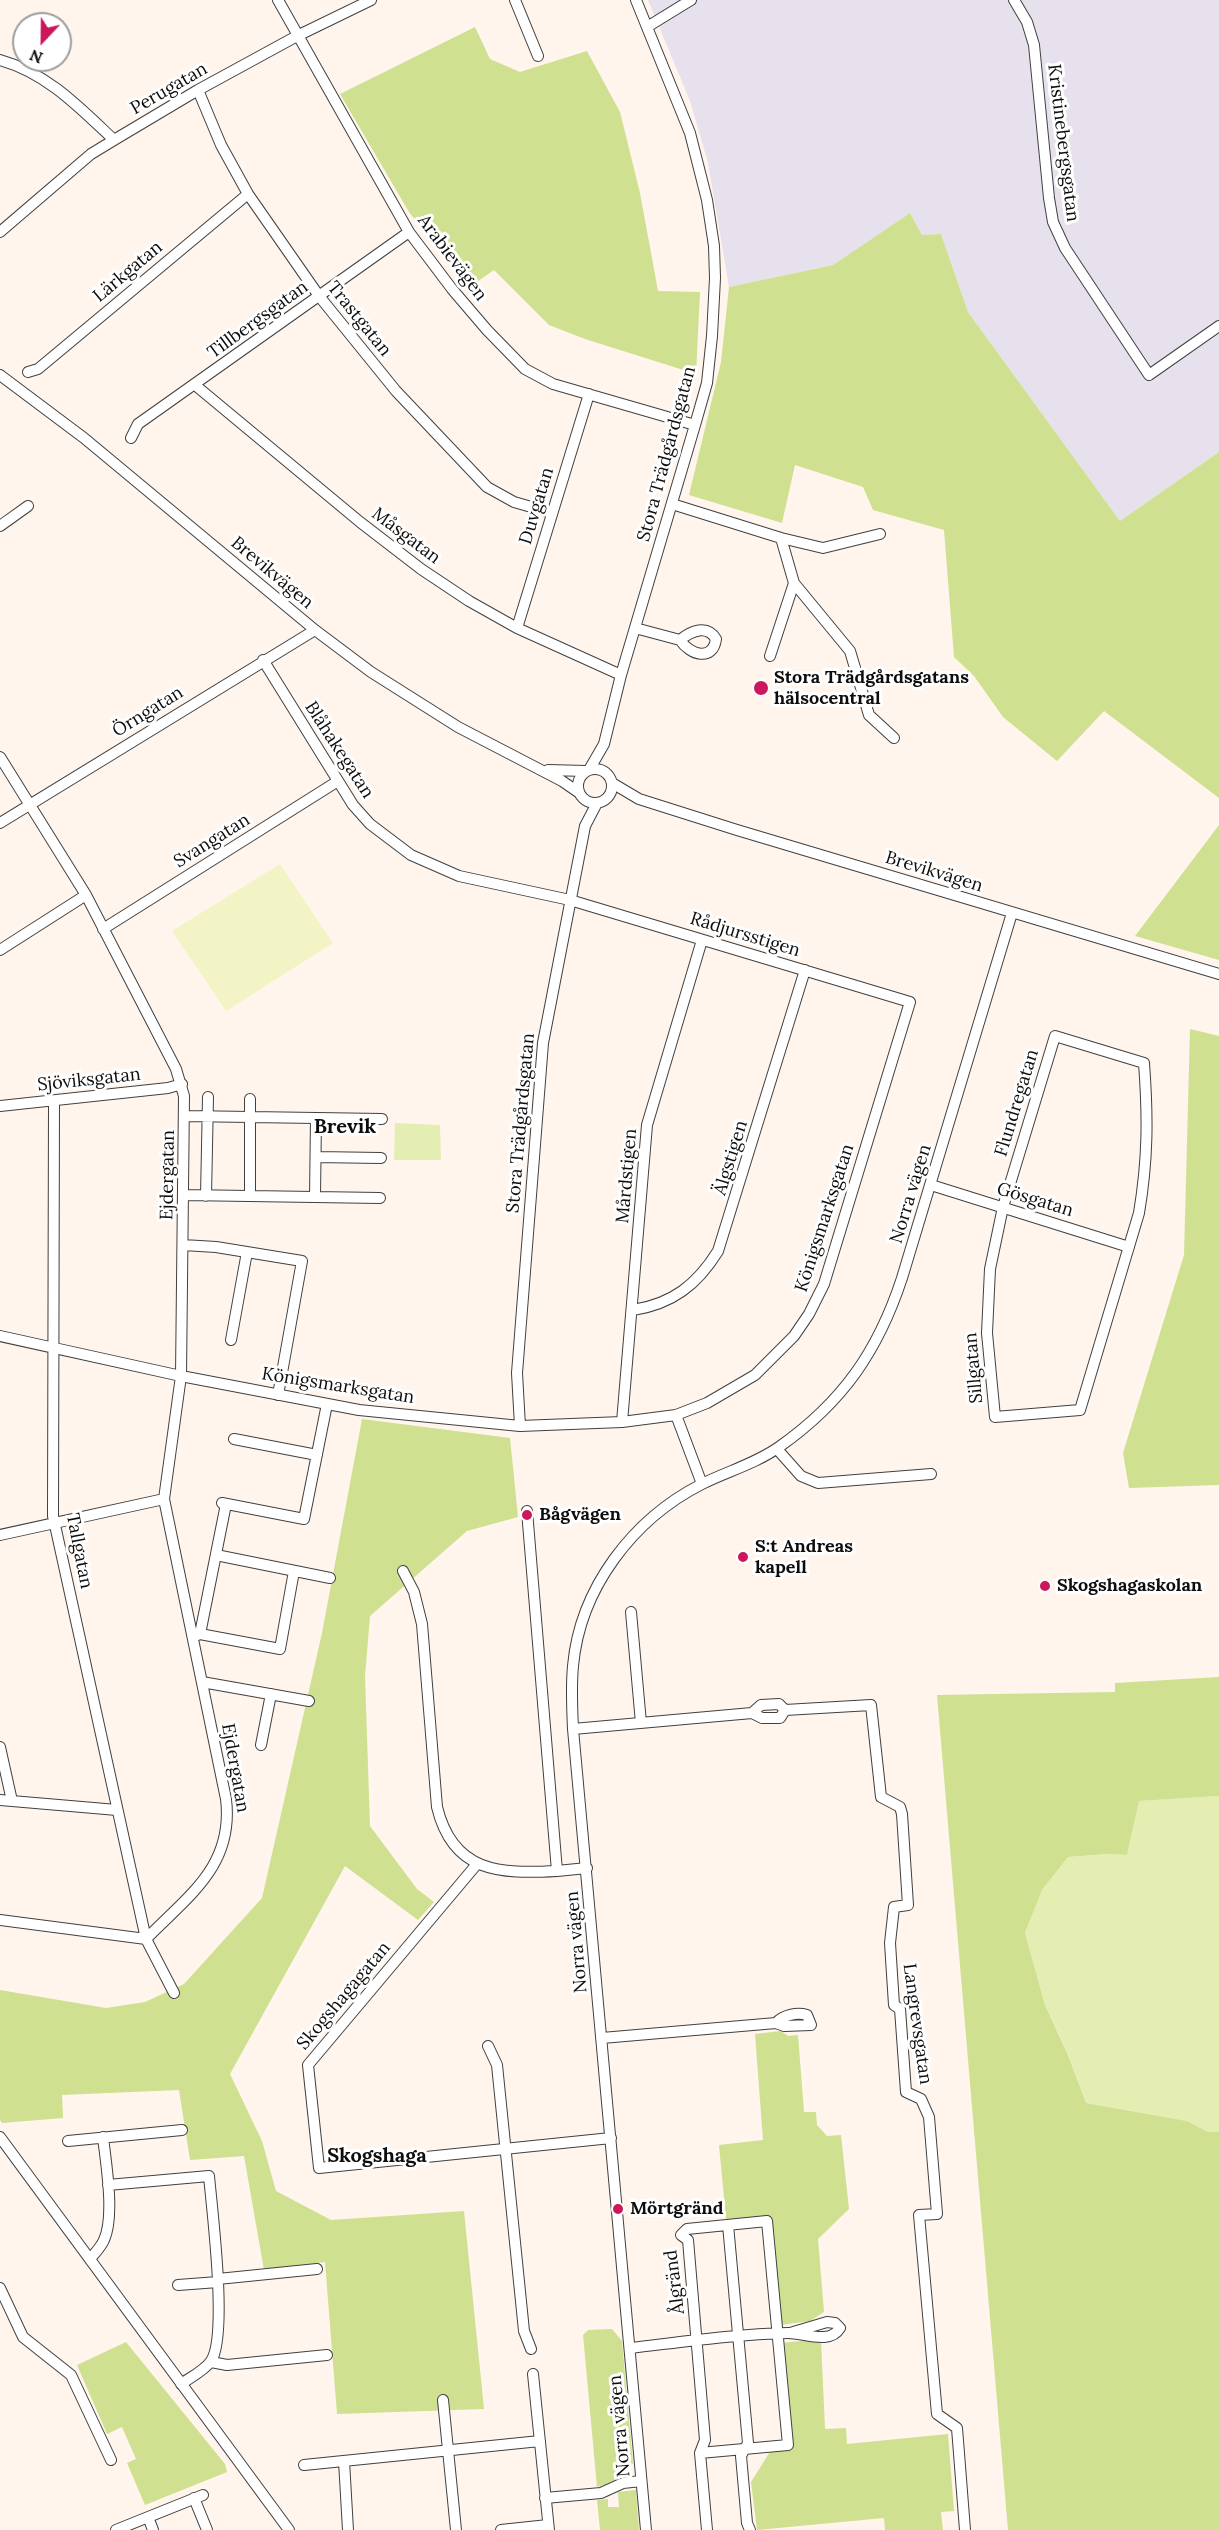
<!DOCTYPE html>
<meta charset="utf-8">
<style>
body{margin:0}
#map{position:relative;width:1219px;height:2530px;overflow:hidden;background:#fff5ed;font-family:Lora,serif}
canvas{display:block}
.north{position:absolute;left:12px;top:12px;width:60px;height:60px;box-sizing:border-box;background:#fff;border:2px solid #9e9e9e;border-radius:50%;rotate:202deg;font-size:16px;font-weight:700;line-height:24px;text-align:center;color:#0d0d0d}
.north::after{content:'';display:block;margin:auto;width:21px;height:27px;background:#cb175c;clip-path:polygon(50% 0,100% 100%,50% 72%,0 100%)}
</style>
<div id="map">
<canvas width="1219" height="2530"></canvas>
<div class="north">N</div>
</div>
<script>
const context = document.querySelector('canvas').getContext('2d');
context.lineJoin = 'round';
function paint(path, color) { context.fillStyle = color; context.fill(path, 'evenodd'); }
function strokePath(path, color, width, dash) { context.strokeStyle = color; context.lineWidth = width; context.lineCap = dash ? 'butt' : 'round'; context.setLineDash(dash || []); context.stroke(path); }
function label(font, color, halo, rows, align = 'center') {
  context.font = font + ' Lora,serif'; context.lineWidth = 6; context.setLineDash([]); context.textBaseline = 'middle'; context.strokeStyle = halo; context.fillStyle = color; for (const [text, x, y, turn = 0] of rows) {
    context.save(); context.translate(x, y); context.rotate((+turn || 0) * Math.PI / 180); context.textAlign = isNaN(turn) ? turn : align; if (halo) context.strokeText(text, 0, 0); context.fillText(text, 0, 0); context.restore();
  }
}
paint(new Path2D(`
 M648,0H1219V452L1120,521L968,312L941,234L922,235L910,213L833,265L729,287L708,163L690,101Z`), '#e7e0ed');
paint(new Path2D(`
 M395,1123L440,1125L441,1160H394Z
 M1219,1796V2132H1208L1187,2121L1086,2103L1068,2054L1045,2005L1025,1933L1042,1890L1068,1857L1107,1854L1127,1855L1139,1801Z`), '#e5eeb2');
paint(new Path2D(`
 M475,27L490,59L520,72L587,51L620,112L640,193L658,291L700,292L696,374L585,339L549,325L494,270L468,288L409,212L340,94Z
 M910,213L922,235L941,234L968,312L1120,521L1219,452V798L1104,711L1057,761L1003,717L974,676L954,657L944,530L873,510L863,487L795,465L782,523L689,495L721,362L729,287L833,265Z
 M1219,825V960L1135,936Z
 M1190,1029L1219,1036V1485L1129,1488L1123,1453L1184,1255Z
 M362,1419L510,1438L518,1517L467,1531L370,1616L365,1676L370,1826L417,1889L434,1902L418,1920L345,1866L230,2074L262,2141L276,2191L331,2220L464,2211L484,2409L337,2414L325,2262L264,2270L244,2156L190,2160L179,2090L62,2095L63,2118L2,2123L0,2120V1990L106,2008L145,2002L184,1984L262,1898L322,1633Z
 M1219,1677V1796L1139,1801L1127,1855L1107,1854L1068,1857L1042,1890L1025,1933L1045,2005L1068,2055L1086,2103L1187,2121L1208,2132H1219V2530H1008L937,1695L1115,1692V1683Z
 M781,2031L788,2036L798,2035L804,2112H816L817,2125L827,2136L841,2135L849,2209L818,2239L824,2312L810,2321L781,2325L770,2217L726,2219L719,2145L763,2140L755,2034Z
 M612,2329L622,2341L633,2463C629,2473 607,2485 597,2487L583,2335L588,2330Z
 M821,2339L825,2429L846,2428L847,2444L948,2434L954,2511L941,2512L943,2530H885L884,2518L757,2530L751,2482L771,2450L789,2449L780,2343Z
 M126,2342L225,2464L227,2472L145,2505L127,2463L136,2459L122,2427L107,2434L77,2365Z
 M636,2490L639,2530H600L597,2500L608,2499V2507H619L618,2492Z`), '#cfe090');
paint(new Path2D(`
 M280,864L333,943L226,1011L172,931Z`), '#f3f4c5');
const minor = new Path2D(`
 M278,0L409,232L452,289L487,330L525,369L553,384L695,425
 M515,0L538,56
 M1014,0L1027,22L1034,45L1049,198L1053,222L1065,248L1149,375L1219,326
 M647,27L691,0
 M0,60C47,73 79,107 114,140
 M198,90L221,145L248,194L319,296L396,391L487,487L514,502L552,513
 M0,232L91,154L114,140L198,90L297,36L371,0
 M28,372L38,369L248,194
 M0,375L84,438L315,630L371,672L458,727L562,781L578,792
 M195,385L360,522L421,569L469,601L517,628L621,675
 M131,438L138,424L409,232
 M672,504L781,538L794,583L850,651L869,715L894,738
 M0,526L28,506
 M781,538L823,548L880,534
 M517,628L589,394
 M635,628L680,640C690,655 713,662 716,639C707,624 691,631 680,640
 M770,656L794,583
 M0,757L86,895L176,1069L184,1096L181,1376L164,1499L226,1799C234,1866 189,1895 146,1939
 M578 786a17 17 0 1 1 34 0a17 17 0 1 1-34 0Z
 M548,770L586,771
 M589,770L604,744L621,675L695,425L707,383L712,336L715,278L714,246L707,200L690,133L636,0
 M612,783L639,799L737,830L1219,974
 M0,823L315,630
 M103,929L338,781
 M0,950L86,895
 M1055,1036L1144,1063C1148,1117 1148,1159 1139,1213L1080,1410L995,1417L987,1333L990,1269L1003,1207Z
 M250,1099V1196
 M54,1101L53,1516L146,1939L174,1993
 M0,1106L168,1088L182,1084
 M185,1116L382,1119
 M316,1157L381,1158
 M931,1185L1129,1247
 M184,1195L380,1198
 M206,1196L208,1097
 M315,1197L316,1118
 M183,1245L216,1247L302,1261L278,1395
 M633,1310C672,1304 697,1285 718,1251L805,970
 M0,1336L181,1376L359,1410L520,1426L622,1422L676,1415L707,1403L755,1375L794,1336L809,1314L824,1284L910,1002L570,900L459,876L411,855L370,824L353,805L263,660
 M231,1340L247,1252
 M676,1415L702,1484
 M622,1422L647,1125L702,940
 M520,1426L517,1373L543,1043L585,826L597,803
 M234,1439L317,1455
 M777,1449L801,1476L818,1483L931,1474
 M222,1503L304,1519L327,1404
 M0,1535L164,1499
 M216,1555L330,1578
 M403,1571L414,1592L422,1624L437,1807C453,1873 500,1874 557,1871L527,1511
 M631,1612L641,1723
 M200,1634L226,1504
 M193,1637L200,1634L280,1649L294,1571
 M202,1682L309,1701
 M785,1710L871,1705L881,1797L900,1807L902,1814L908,1905L894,1907L890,1943L894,2005L900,2009L906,2092L921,2099L929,2117L937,2214L919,2215L937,2414L957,2428L965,2530
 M573,1729L752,1713L762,1718H780L785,1710L779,1704L761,1705L752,1713
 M261,1745L271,1694
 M0,1747L12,1801
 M0,1800L117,1810
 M477,1864L308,2065L319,2168L611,2138
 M557,1871L587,1868
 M0,1920L146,1939
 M602,2038L776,2023L784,2026L811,2025L807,2015C797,2012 783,2015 776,2023
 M488,2046L497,2065L524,2331L531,2349
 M0,2137L289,2530
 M68,2141L182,2130
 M108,2185L209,2176C212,2210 228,2336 211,2361C204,2371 191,2377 181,2384
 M728,2225L748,2443L741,2456L747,2523L750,2530
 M90,2259C95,2253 101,2247 104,2240C115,2216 106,2164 103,2137
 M218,2279L317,2269
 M178,2285L218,2282
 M0,2288L23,2337L71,2375L111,2460
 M630,2348C682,2342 736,2334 788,2333C804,2333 830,2345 840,2328L835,2323L827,2322L790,2333
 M211,2362L227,2365L327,2355
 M533,2374L549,2530
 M443,2400L456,2530
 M700,2453L788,2445L767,2221L687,2229L681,2235L688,2240L705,2440L700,2453L707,2530
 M344,2461L348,2530
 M304,2465L540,2441
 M194,2498L207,2530
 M545,2498L601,2493L623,2483L641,2481
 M148,2517L153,2530
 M116,2530L203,2495
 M501,2530L548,2525
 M646,2530L573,1729C572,1708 571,1687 573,1666C580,1588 633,1519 702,1484C728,1471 755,1464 779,1447C843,1402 878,1351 902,1278L1012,913`);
strokePath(minor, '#404040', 12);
strokePath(minor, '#fff', 10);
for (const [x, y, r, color] of [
 [761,688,8,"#cb175c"],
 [527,1515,6,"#cb175c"],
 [743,1557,6,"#cb175c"],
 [1045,1586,6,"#cb175c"],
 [618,2209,6,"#cb175c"]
]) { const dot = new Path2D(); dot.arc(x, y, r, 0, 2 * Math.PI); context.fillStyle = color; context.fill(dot); strokePath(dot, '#fff', 2); }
label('18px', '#0d0d0d', '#fff', [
 ["Perugatan",169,89,-30],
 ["Kristinebergsgatan",1063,143,83],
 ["Arabievägen",452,258,53],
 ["Lärkgatan",128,272,-40],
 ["Trastgatan",359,319,51],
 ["Tillbergsgatan",258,320,-36],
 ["Stora Trädgårdsgatan",667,454,-75],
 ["Duvgatan",537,506,-73],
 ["Måsgatan",406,536,37],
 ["Brevikvägen",272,573,40],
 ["Örngatan",148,712,-32],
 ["Blåhakegatan",339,750,57],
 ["Svangatan",212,841,-32],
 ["Brevikvägen",934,872,17],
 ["Rådjursstigen",745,935,17],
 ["Sjöviksgatan",89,1080,-6],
 ["Flundregatan",1017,1103,-73],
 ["Stora Trädgårdsgatan",521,1123,-85],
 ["Älgstigen",731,1158,-73],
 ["Ejdergatan",168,1175,-89],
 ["Mårdstigen",627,1176,-85],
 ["Norra vägen",911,1194,-73],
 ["Gösgatan",1035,1200,17],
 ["Königsmarksgatan",825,1218,-72],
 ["Sillgatan",974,1368,-95],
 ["Königsmarksgatan",338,1386,9],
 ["Tallgatan",79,1551,79],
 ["Ejdergatan",235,1768,80],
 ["Norra vägen",577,1942,-95],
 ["Skogshagagatan",344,1996,-50],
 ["Langrevsgatan",917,2024,82],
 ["Ålgränd",675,2282,-97],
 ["Norra vägen",620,2426,-95]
]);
label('bold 18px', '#0d0d0d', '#fff', [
 ["Stora Trädgårdsgatans",774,678],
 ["hälsocentral",774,699],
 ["Bågvägen",539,1515],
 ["S:t Andreas",755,1547],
 ["kapell",755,1568],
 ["Skogshagaskolan",1057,1586],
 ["Mörtgränd",630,2209]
], 'left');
label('bold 20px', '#0d0d0d', '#fff', [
 ["Brevik",345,1127],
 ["Skogshaga",377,2156]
]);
</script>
